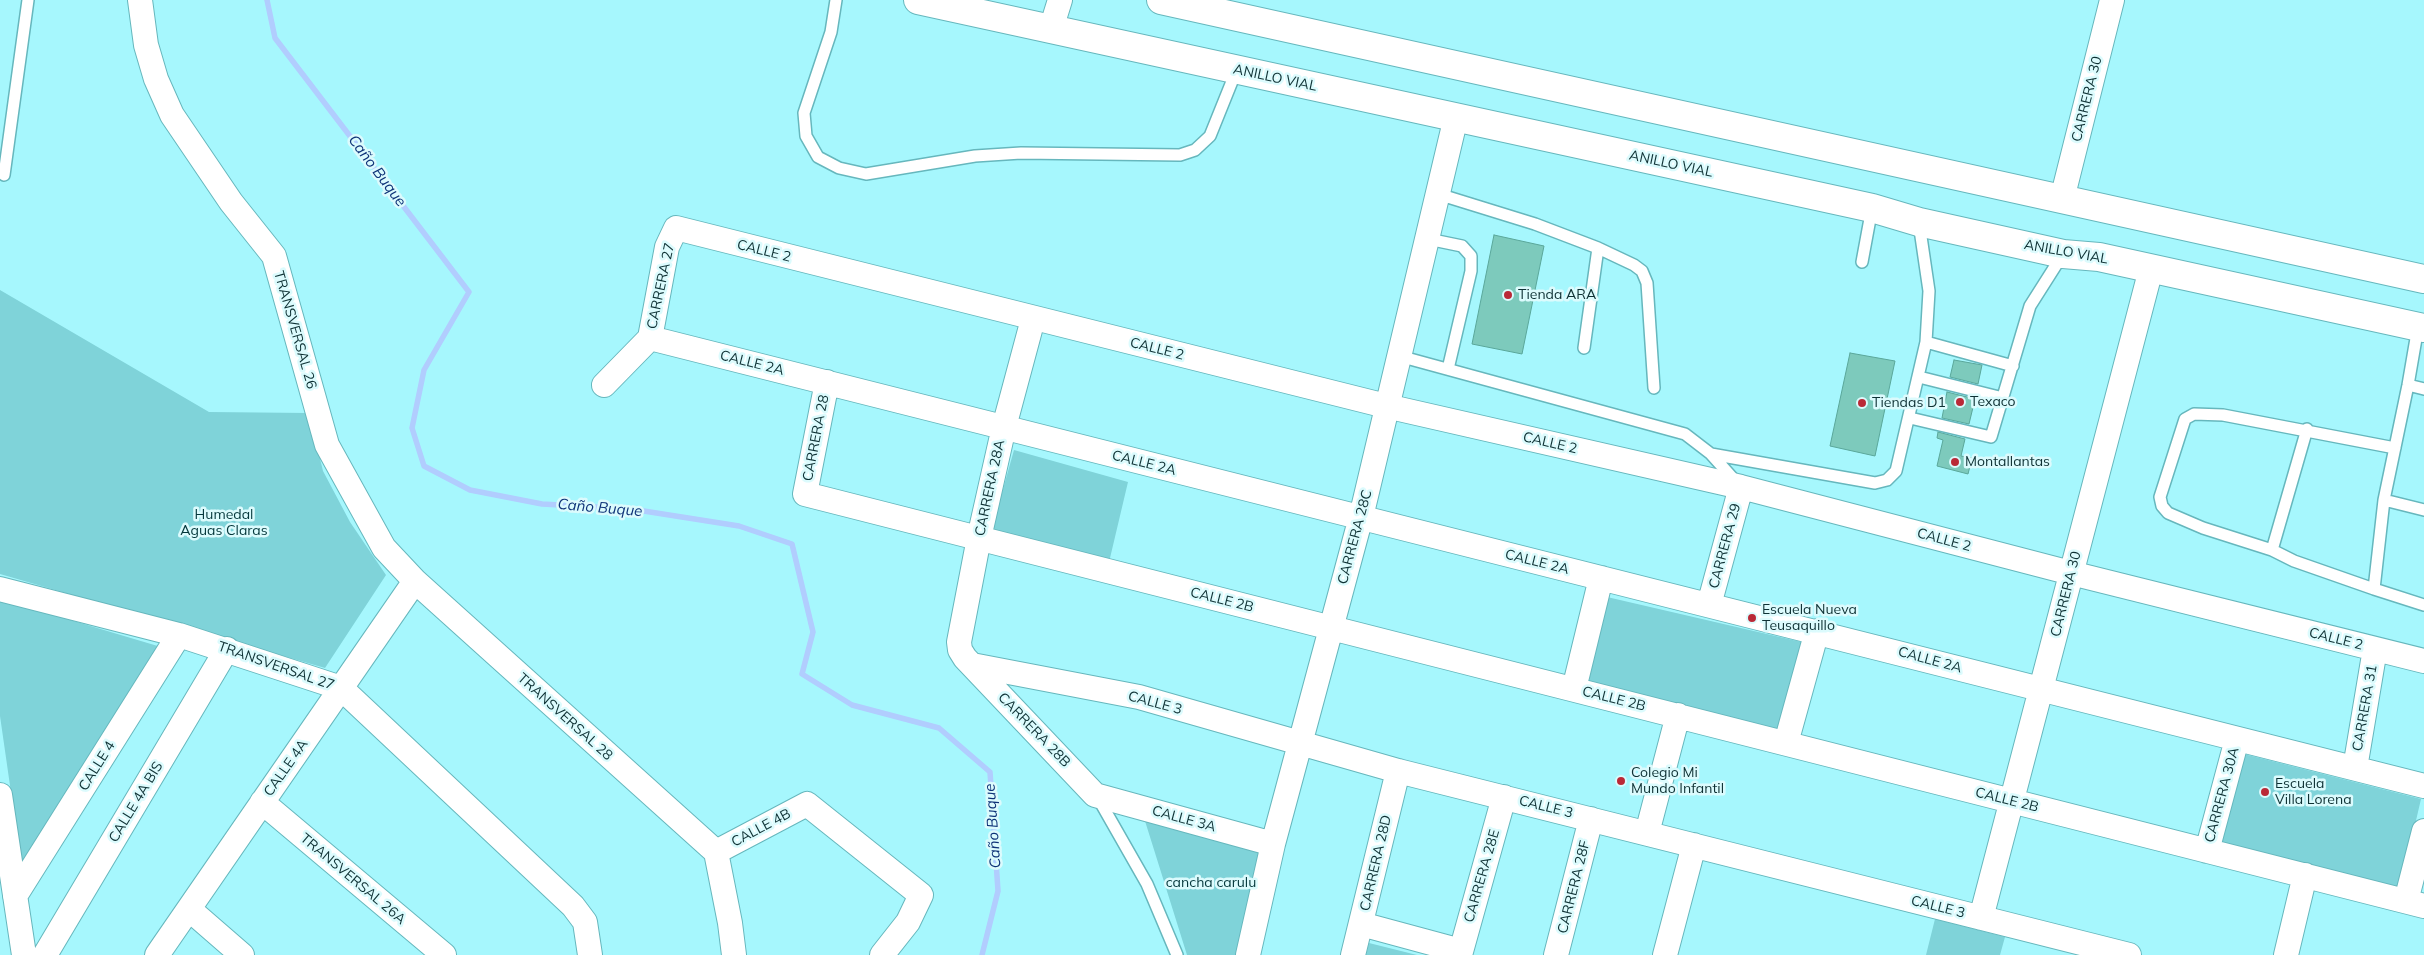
<!DOCTYPE html>
<meta charset="utf-8">
<style>
body{margin:0}
canvas{display:block;background:#a6f7fd}
</style>
<canvas width="2424" height="955"></canvas>
<script>
const ctx = document.querySelector('canvas').getContext('2d');
ctx.lineJoin = 'round';
function paint(path, color) {
  ctx.fillStyle = color;
  ctx.fill(path, 'evenodd');
}
function toPath(rows) {
  const path = new Path2D();
  for (const r of rows) {
    path.moveTo(r[0], r[1]);
    for (let i = 2; i < r.length; i += 2) path.lineTo(r[i], r[i + 1]);
  }
  return path;
}
function strokePath(path, color, width, dash) {
  ctx.strokeStyle = color;
  ctx.lineWidth = width;
  ctx.lineCap = dash ? 'butt' : 'round';
  ctx.setLineDash(dash || []);
  ctx.stroke(path);
}
function label(font, color, halo, rows, align = 'center') {
  ctx.font = font + ' Mulish,sans-serif';
  ctx.lineWidth = 5;
  ctx.setLineDash([]);
  ctx.textBaseline = 'middle';
  ctx.strokeStyle = halo;
  ctx.fillStyle = color;
  for (const [text, x, y, turn = 0] of rows) {
    ctx.save();
    ctx.translate(x, y);
    ctx.rotate((+turn || 0) * Math.PI / 180);
    ctx.textAlign = isNaN(turn) ? turn : align;
    if (halo) ctx.strokeText(text, 0, 0);
    ctx.fillText(text, 0, 0);
    ctx.restore();
  }
}
paint(toPath([
 [0,290,209,412,309,413,323,471,350,522,386,575,325,668,0,574],
 [1014,450,1128,482,1106,575,987,546],
 [1607,597,1810,644,1785,746,1586,695],
 [0,599,161,647,23,876,0,716],
 [2244,754,2421,799,2398,898,2216,854],
 [1145,821,1263,851,1240,955,1187,955],
 [1935,919,2005,937,2000,955,1926,955],
 [1369,943,1417,955,1366,955]
]), '#7fd3d9');
strokePath(toPath([
 [267,0,275,38,469,292,424,370,412,428,424,466,470,490,542,504,631,509,739,526,792,544,813,632,802,674,852,705,939,728,990,772,998,891,982,955]
]), '#b1cdfe', 5.5);
const building = toPath([
 [1494,235,1544,246,1522,354,1472,344,1494,235],
 [1850,353,1895,361,1875,456,1830,446,1850,353],
 [1954,360,1982,365,1978,384,1950,377,1954,360],
 [1947,392,1975,399,1969,424,1942,418,1947,392],
 [1938,432,1965,439,1961,456,1972,458,1968,474,1937,466,1943,440,1937,438,1938,432]
]);
paint(building, '#7dcabc');
strokePath(building, '#5aa79a', 1);
const lane = toPath([
 [836,0,831,32,804,113,806,136,818,157,839,168,866,174,975,156,1021,153,1180,155,1195,150,1210,136,1237,69],
 [4,175,28,0],
 [1438,194,1535,224,1598,248,1634,265,1642,271,1647,283,1654,388],
 [1428,239,1462,246,1471,256,1471,271,1448,369],
 [1862,262,1872,208],
 [2418,327,2408,385,2384,500,2374,589,2424,605],
 [1926,342,2013,366],
 [1584,348,1598,248],
 [1399,356,1685,434,1711,454,1737,483],
 [1919,377,2003,398],
 [2408,385,2424,389],
 [1910,418,1991,437,2030,306,2063,254],
 [2307,429,2272,550,2294,561,2374,589],
 [1711,454,1875,483,1887,480,1896,471,1926,342,1929,291,1919,223],
 [2384,500,2424,510],
 [2272,550,2203,528,2168,513,2162,506,2160,497,2185,419,2194,414,2223,415,2395,448],
 [1098,798,1147,884,1177,955]
]);
const street = toPath([
 [140,0,146,45,156,79,172,115,231,202,274,256,327,445,384,548,415,581,716,852],
 [1051,29,1060,0],
 [2062,199,2112,0],
 [1033,319,1004,427,979,538,959,642,960,650,965,658,1095,795,1273,844],
 [650,338,2424,786],
 [827,382,805,494,2424,906],
 [604,385,650,338,667,247,676,228,1386,406,1741,487,2071,573,2424,661],
 [0,589,179,635,341,688,573,906,585,922,590,955],
 [1709,605,1741,487],
 [972,665,1139,697,1398,771,2129,955],
 [1574,689,1601,578],
 [1786,743,1817,631],
 [2355,768,2375,649],
 [0,795,24,955],
 [262,802,444,955],
 [1647,833,1678,715],
 [2207,851,2237,739],
 [716,852,807,804,921,895,908,922,882,955],
 [716,852,730,923,734,955],
 [15,896,179,635],
 [2406,901,2424,831],
 [189,909,242,955],
 [1981,918,2151,269],
 [1361,924,1461,951],
 [45,955,227,649],
 [157,955,415,581],
 [1248,955,1273,844,1361,517,1456,117],
 [1353,955,1398,771],
 [1460,955,1504,797],
 [1556,955,1591,819],
 [1665,955,1694,845],
 [2286,955,2305,875]
]);
const highway = toPath([
 [918,0,1872,208,1919,222,2063,254,2099,257,2424,328],
 [1161,0,2424,279]
]);
strokePath(lane, '#66b7bd', 14);
strokePath(street, '#66b7bd', 26);
strokePath(highway, '#66b7bd', 30);
strokePath(lane, '#fff', 11);
strokePath(street, '#fff', 24);
strokePath(highway, '#fff', 28);
for (const [x, y, r, color] of [
 [1508,295,5,"#ba2937"],
 [1960,402,5,"#ba2937"],
 [1862,403,5,"#ba2937"],
 [1955,462,5,"#ba2937"],
 [1752,618,5,"#ba2937"],
 [1621,781,5,"#ba2937"],
 [2265,792,5,"#ba2937"]
]) {
  const dot = new Path2D();
  dot.arc(x, y, r, 0, 2 * Math.PI);
  ctx.fillStyle = color;
  ctx.fill(dot);
  strokePath(dot, '#dcfbfd', 2);
}
label('14px', '#0e3134', '#dcfbfd', [
 ["ANILLO VIAL",1275,78,12],
 ["CARRERA 30",2087,99,-76],
 ["ANILLO VIAL",1671,164,12],
 ["CALLE 2",764,251,14],
 ["ANILLO VIAL",2066,252,10],
 ["CARRERA 27",661,286,-78],
 ["TRANSVERSAL 26",295,330,74],
 ["CALLE 2",1157,349,14],
 ["CALLE 2A",752,363,14],
 ["CARRERA 28",816,438,-79],
 ["CALLE 2",1550,443,13],
 ["CALLE 2A",1144,463,14],
 ["CARRERA 28A",990,488,-78],
 ["CARRERA 28C",1355,537,-75],
 ["CALLE 2",1944,540,15],
 ["CARRERA 29",1725,546,-75],
 ["CALLE 2A",1537,562,14],
 ["CARRERA 30",2066,594,-76],
 ["CALLE 2B",1222,600,14],
 ["CALLE 2",2336,639,14],
 ["CALLE 2A",1930,660,15],
 ["TRANSVERSAL 27",276,666,19],
 ["CALLE 2B",1614,699,14],
 ["CALLE 3",1155,703,15],
 ["CARRERA 31",2365,708,-80],
 ["TRANSVERSAL 28",565,717,42],
 ["CARRERA 28B",1034,730,46],
 ["CALLE 4",97,766,-58],
 ["CALLE 4A",286,768,-55],
 ["CARRERA 30A",2222,795,-75],
 ["CALLE 2B",2007,800,14],
 ["CALLE 4A BIS",136,802,-59],
 ["CALLE 3",1546,807,14],
 ["CALLE 3A",1184,819,15],
 ["CALLE 4B",761,828,-28],
 ["CARRERA 28D",1376,863,-77],
 ["CARRERA 28E",1482,876,-74],
 ["TRANSVERSAL 26A",353,879,40],
 ["CARRERA 28F",1574,887,-76],
 ["CALLE 3",1938,907,14]
]);
label('14px', '#0e3134', '#dcfbfd', [
 ["Tienda ARA",1518,295],
 ["Texaco",1970,402],
 ["Tiendas D1",1872,403],
 ["Montallantas",1965,462],
 ["Escuela Nueva",1762,610],
 ["Teusaquillo",1762,626],
 ["Colegio Mi",1631,773],
 ["Mundo Infantil",1631,789],
 ["Escuela",2275,784],
 ["Villa Lorena",2275,800]
], 'left');
label('14px', '#04373b', '#dcfbfd', [
 ["Humedal",224,515],
 ["Aguas Claras",224,531],
 ["cancha carulu",1211,883]
]);
label('italic 15px', '#0e3378', '#dcfbfd', [
 ["Caño Buque",377,171,53],
 ["Caño Buque",600,508,5],
 ["Caño Buque",993,826,-94]
]);
</script>
